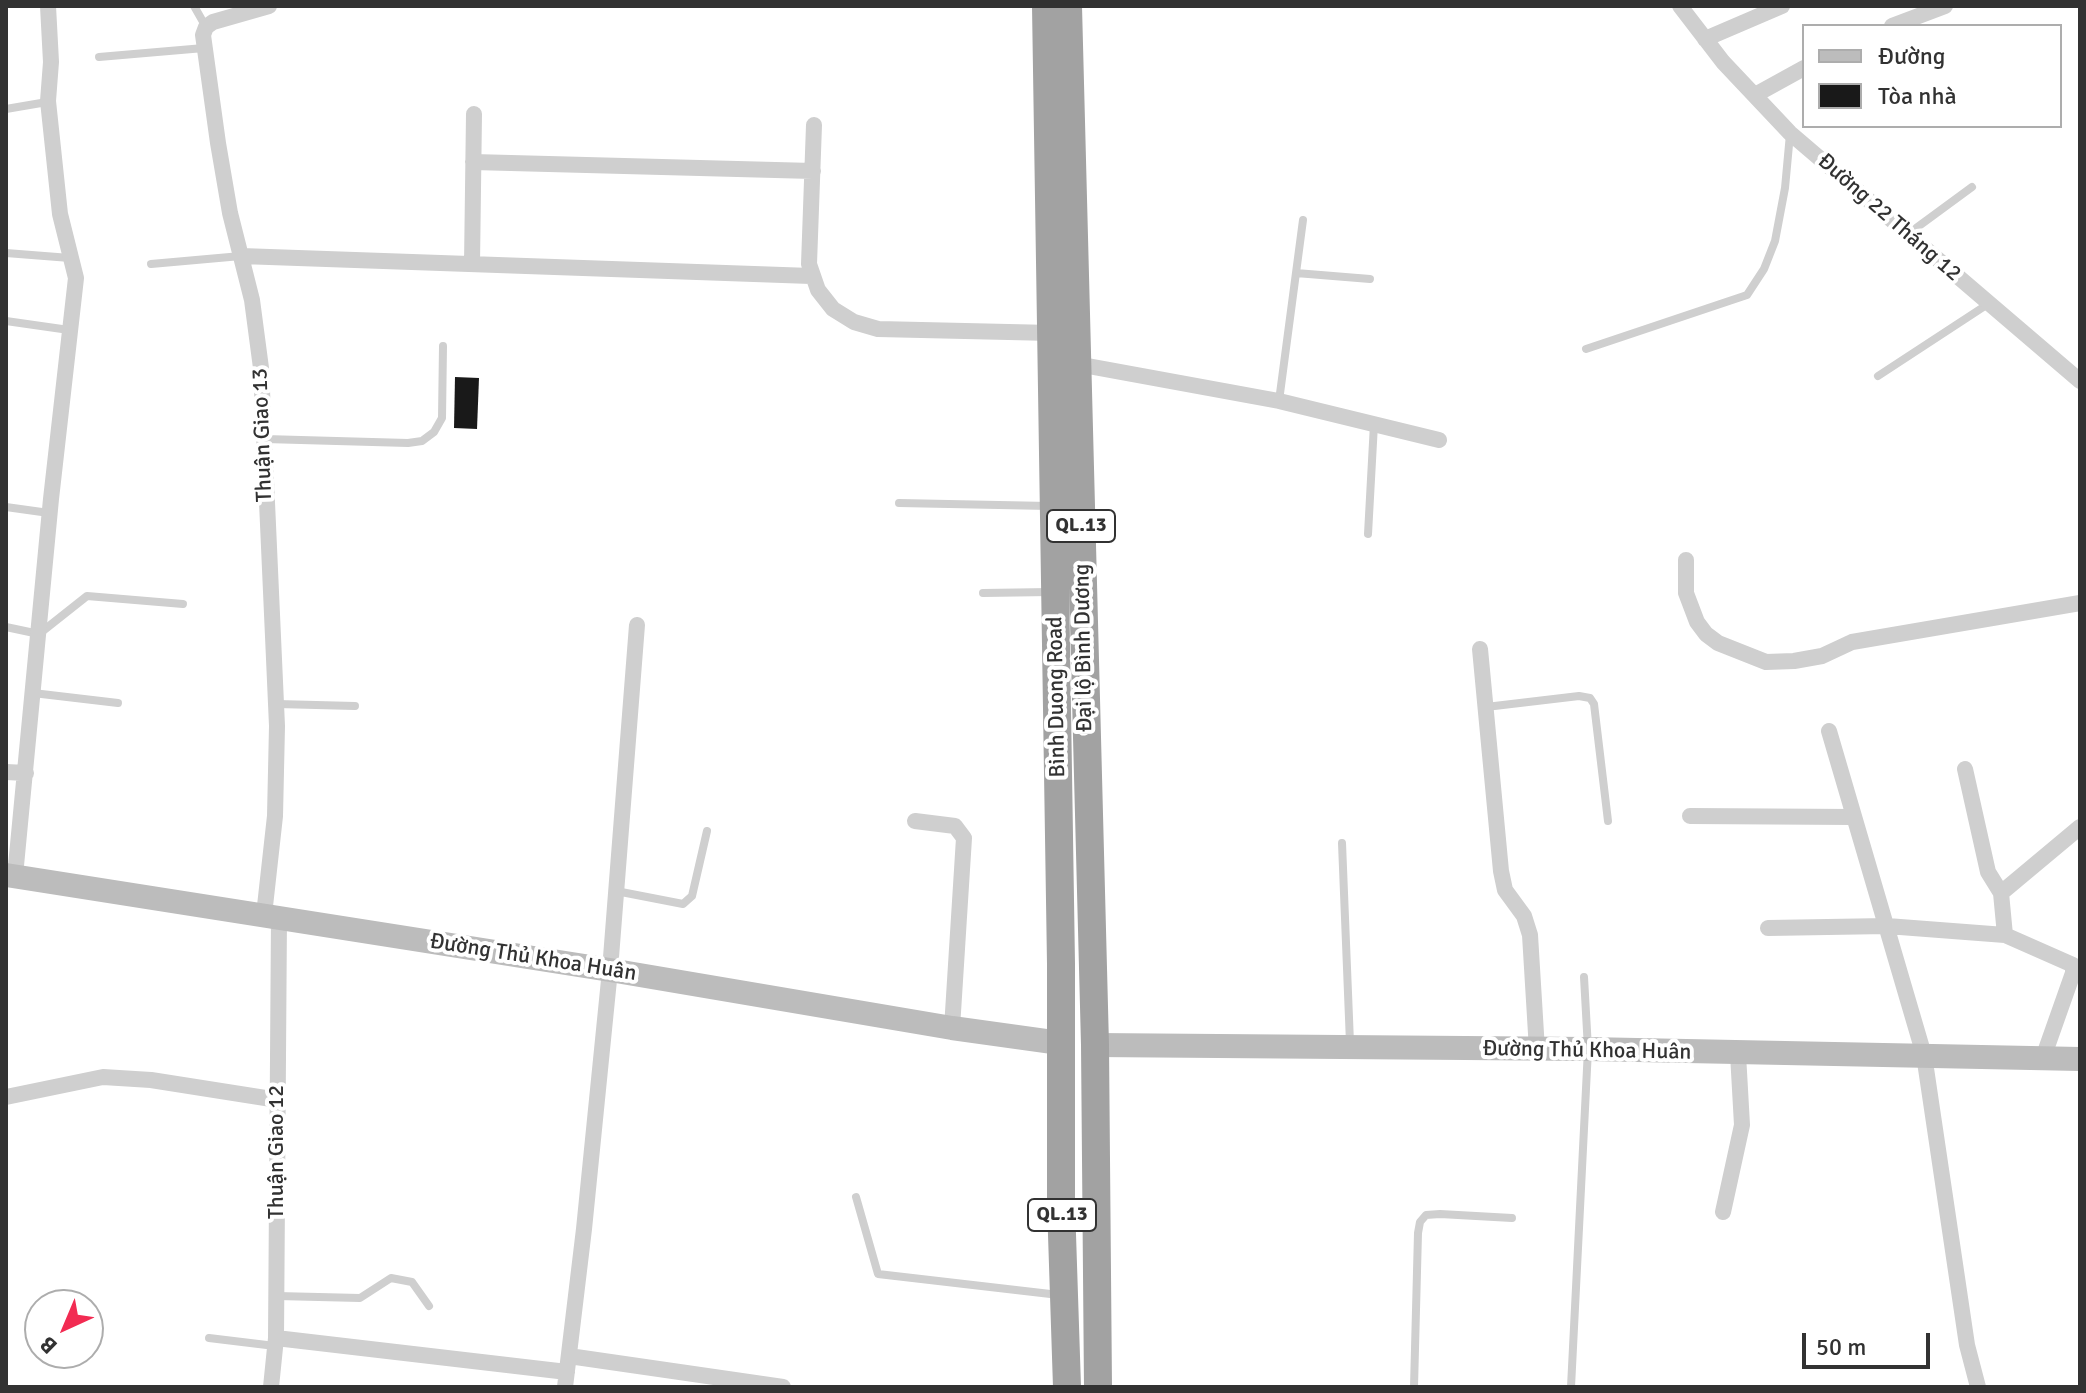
<!DOCTYPE html>
<meta charset="utf-8">
<style>
body{margin:0}
#map{position:relative;width:2086px;height:1393px;overflow:hidden;background:#fff;font-family:Signika,sans-serif}
canvas{display:block}
.frame{position:absolute;inset:0;border:8px solid #323232;pointer-events:none}
.legend{position:absolute;left:1802px;top:24px;width:260px;height:104px;box-sizing:border-box;background:#fff;border:2px solid #adadad;margin:0;padding:10px 14px;list-style:none;font-size:24px;color:#323232}
.legend li{display:flex;align-items:center;gap:16px;height:40px}
.legend b{width:40px;border:2px solid #adadad}
.north{position:absolute;left:24px;top:1289px;width:80px;height:80px;box-sizing:border-box;background:#fff;border:2px solid #adadad;border-radius:50%;rotate:224deg;font-size:22px;font-weight:700;line-height:32px;text-align:center;color:#323232}
.north::after{content:'';display:block;margin:auto;width:28px;height:36px;background:#f22b52;clip-path:polygon(50% 0,100% 100%,50% 72%,0 100%)}
.scale{position:absolute;left:1802px;top:1333px;width:128px;height:36px;box-sizing:border-box;border:4px solid #323232;border-top:0;padding-left:10px;font-size:24px;line-height:28px;white-space:nowrap;color:#323232;-webkit-text-stroke:6px #fff;paint-order:stroke}
</style>
<div id="map">
<canvas width="2086" height="1393"></canvas>
<div class="frame"></div>
<ul class="legend">
<li><b style="height:10px;background:#bcbcbc"></b>Đường</li>
<li><b style="height:22px;background:#191919"></b>Tòa nhà</li>
</ul>
<div class="north">B</div>
<div class="scale">50 m</div>
</div>
<script>
const ctx = document.querySelector('canvas').getContext('2d');
ctx.lineJoin = 'round';
function paint(path, color) {
  ctx.fillStyle = color;
  ctx.fill(path, 'evenodd');
}
function toPath(rows) {
  const path = new Path2D();
  for (const r of rows) {
    path.moveTo(r[0], r[1]);
    for (let i = 2; i < r.length; i += 2) path.lineTo(r[i], r[i + 1]);
  }
  return path;
}
function strokePath(path, color, width, dash) {
  ctx.strokeStyle = color;
  ctx.lineWidth = width;
  ctx.lineCap = dash ? 'butt' : 'round';
  ctx.setLineDash(dash || []);
  ctx.stroke(path);
}
function label(font, color, halo, rows, align = 'center') {
  ctx.font = font + ' Signika,sans-serif';
  ctx.lineWidth = 8;
  ctx.setLineDash([]);
  ctx.textBaseline = 'middle';
  ctx.strokeStyle = halo;
  ctx.fillStyle = color;
  for (const [text, x, y, turn = 0] of rows) {
    ctx.save();
    ctx.translate(x, y);
    ctx.rotate((+turn || 0) * Math.PI / 180);
    ctx.textAlign = isNaN(turn) ? turn : align;
    if (halo) ctx.strokeText(text, 0, 0);
    ctx.fillText(text, 0, 0);
    ctx.restore();
  }
}
paint(toPath([
 [455,377,479,378,477,429,454,428]
]), '#191919');
strokePath(toPath([
 [194,6,206,27],
 [99,57,204,48],
 [6,109,47,102],
 [1908,234,1972,187],
 [6,253,70,258],
 [151,264,241,256],
 [1296,273,1370,279],
 [6,321,69,330],
 [1586,349,1747,295,1764,269,1775,241,1785,188,1790,134],
 [1878,376,1988,304],
 [1279,401,1303,220],
 [265,439,408,443,422,441,434,432,442,418,443,346],
 [899,503,1049,506],
 [6,507,49,513],
 [1368,534,1374,424],
 [983,593,1050,592],
 [6,627,39,634,87,596,183,604],
 [33,693,118,703],
 [277,704,355,706],
 [1486,707,1579,696,1590,698,1594,704,1608,821],
 [1342,843,1350,1043],
 [616,891,683,904,692,896,707,831],
 [856,1197,878,1274,1059,1295],
 [277,1296,360,1298,391,1278,412,1282,429,1306],
 [209,1338,275,1346],
 [1414,1387,1418,1233,1420,1222,1426,1215,1440,1214,1512,1218],
 [1571,1387,1588,1049,1584,977]
]), '#cfcfcf', 8);
strokePath(toPath([
 [1680,6,1723,62,1790,133,2080,381],
 [1892,26,1945,6],
 [1705,39,1782,6],
 [1755,95,1804,68],
 [814,125,809,264,818,290,833,309,854,322,878,329,1052,333],
 [473,162,813,171],
 [241,256,811,276],
 [472,264,474,114],
 [1077,364,1279,401,1439,440],
 [1686,560,1686,593,1697,622,1706,634,1718,643,1766,662,1794,661,1822,656,1852,642,2080,603],
 [1480,649,1501,871,1505,890,1524,916,1530,935,1537,1050],
 [1829,731,1924,1055,1967,1345,1978,1387],
 [1965,769,1988,872,2001,893],
 [6,772,26,773],
 [1690,816,1853,817],
 [915,821,955,826,964,838,952,1028],
 [15,876,51,499,76,278,60,214,48,101,51,62,48,6],
 [264,915,275,816,277,726,261,368,252,300,230,213,218,143,203,35,206,27,213,22,269,6],
 [1768,928,1887,926,2005,935],
 [2043,1058,2073,973,2073,965,2005,935,2001,893,2080,827],
 [6,1097,103,1077,151,1080,278,1100],
 [1723,1212,1742,1125,1738,1054],
 [276,1338,567,1372],
 [569,1356,783,1387],
 [271,1387,276,1338,279,917],
 [565,1387,584,1229,610,970,637,625]
]), '#cfcfcf', 16);
strokePath(toPath([
 [6,875,610,970,952,1028,1060,1043],
 [1095,1045,1588,1049,2080,1059]
]), '#bcbcbc', 24);
strokePath(toPath([
 [1046,6,1061,964,1061,1204,1067,1387],
 [1068,6,1095,1045,1098,1387]
]), '#a2a2a2', 28);
for (const [x, y, w] of [
 [1081,526,68],
 [1062,1215,68]
]) {
  const box = new Path2D();
  box.roundRect(x - w / 2, y - 16, w, 32, 6);
  ctx.fillStyle = '#fff';
  ctx.fill(box);
  strokePath(box, '#323232', 2);
}
label('bold 20px', '#323232', null, [
 ["QL.13",1081,526],
 ["QL.13",1062,1215]
]);
label('22px', '#323232', '#fff', [
 ["Đường 22 Tháng 12",1889,218,41],
 ["Thuận Giao 13",263,435,-92],
 ["Đại lộ Bình Dương",1084,648,-91],
 ["Binh Duong Road",1057,697,-91],
 ["Đường Thủ Khoa Huân",533,958,9],
 ["Đường Thủ Khoa Huân",1587,1051,1],
 ["Thuận Giao 12",277,1152,-90]
]);
</script>
